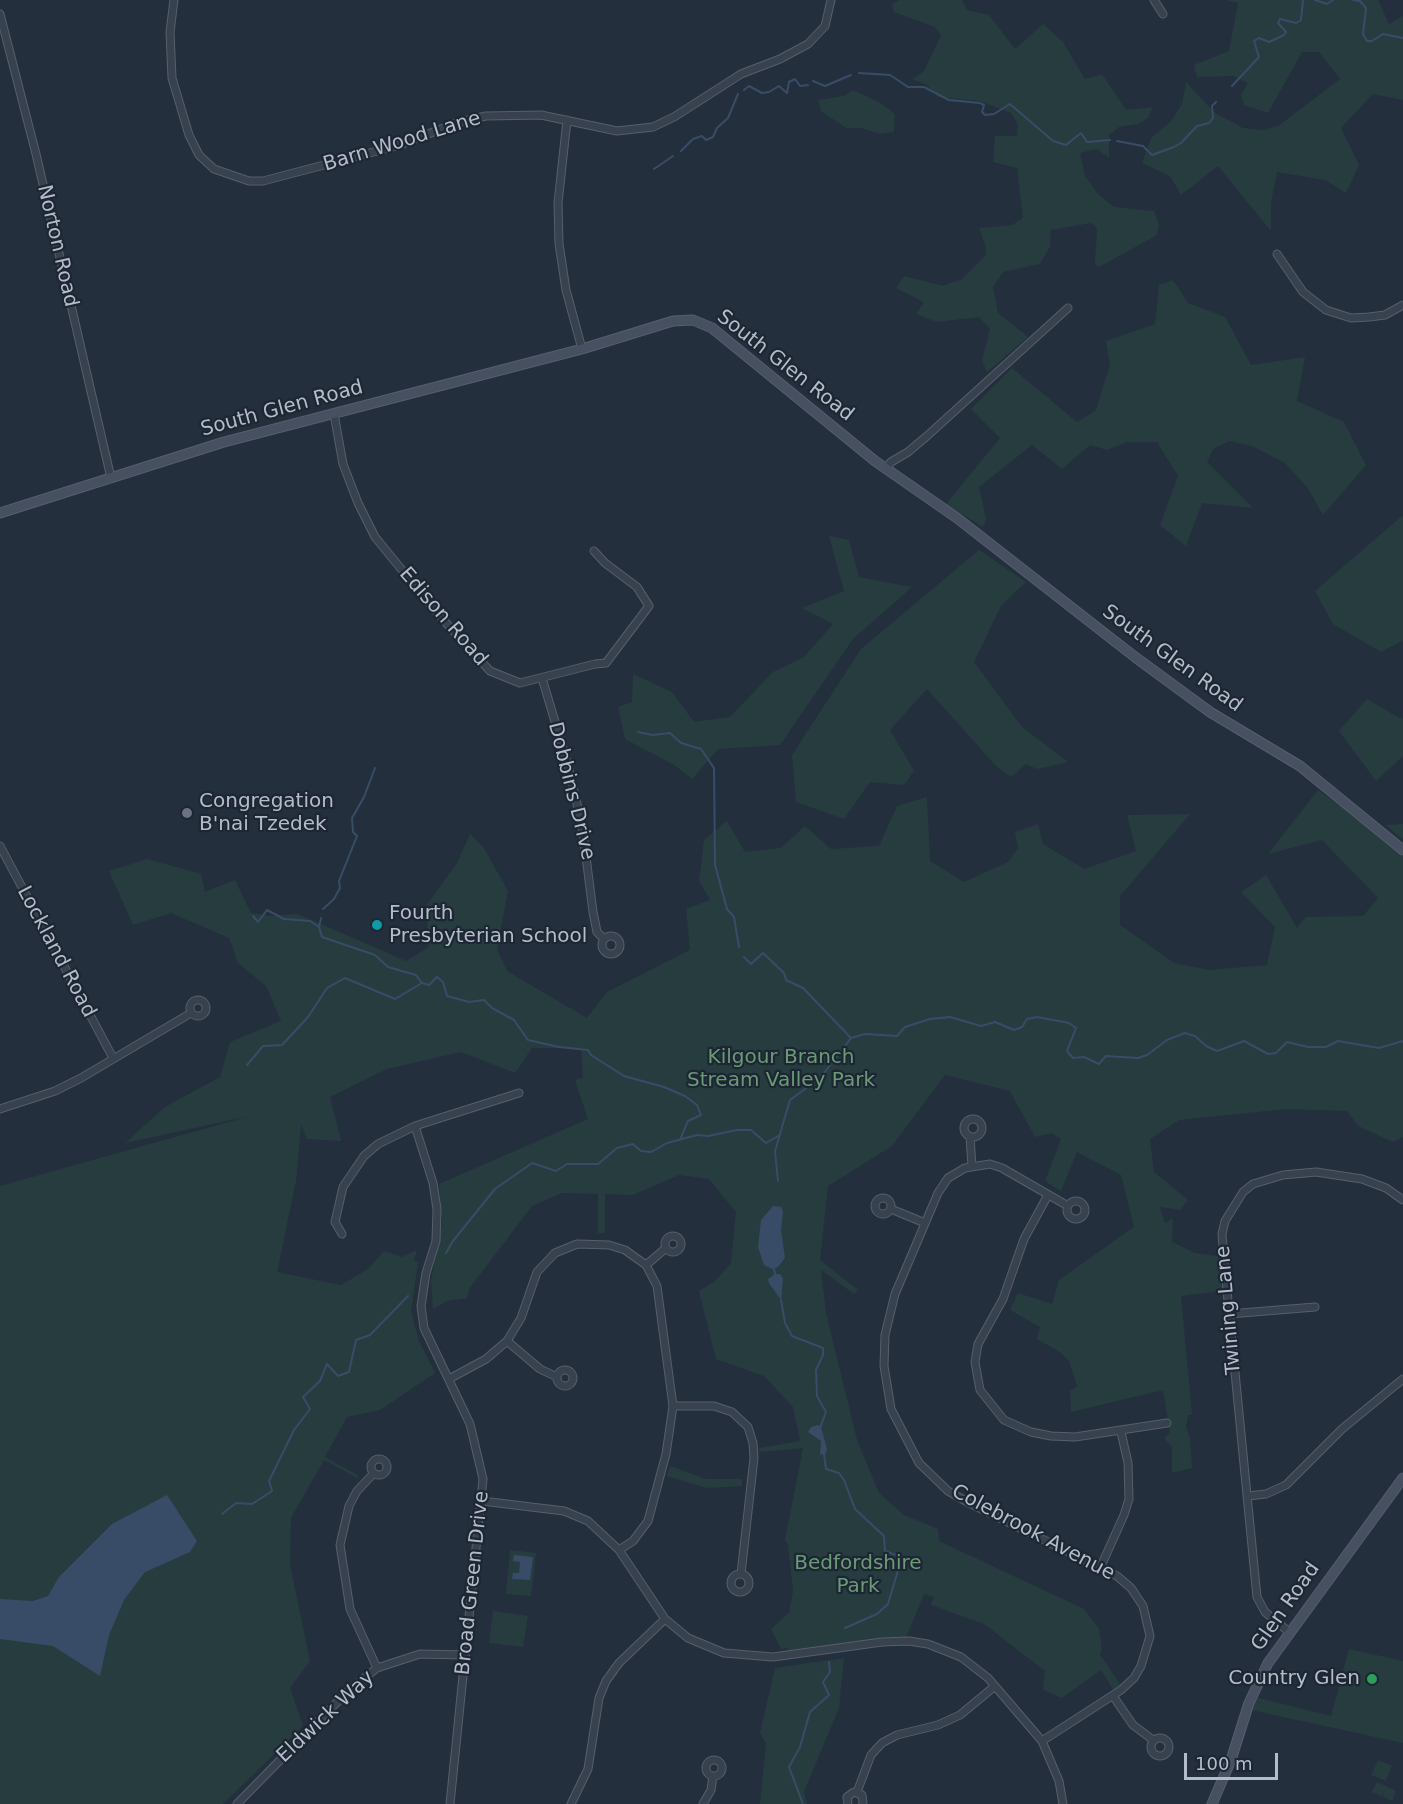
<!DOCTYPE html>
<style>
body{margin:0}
#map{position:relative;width:1403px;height:1804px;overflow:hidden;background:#242f3e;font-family:"DejaVu Sans",sans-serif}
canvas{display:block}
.scale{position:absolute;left:1184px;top:1753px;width:94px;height:27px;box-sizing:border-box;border:3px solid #b4bcc9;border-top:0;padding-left:8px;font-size:18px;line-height:21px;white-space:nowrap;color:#b4bcc9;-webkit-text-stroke:4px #1d2633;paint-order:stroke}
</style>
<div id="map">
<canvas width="1403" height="1804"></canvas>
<div class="scale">100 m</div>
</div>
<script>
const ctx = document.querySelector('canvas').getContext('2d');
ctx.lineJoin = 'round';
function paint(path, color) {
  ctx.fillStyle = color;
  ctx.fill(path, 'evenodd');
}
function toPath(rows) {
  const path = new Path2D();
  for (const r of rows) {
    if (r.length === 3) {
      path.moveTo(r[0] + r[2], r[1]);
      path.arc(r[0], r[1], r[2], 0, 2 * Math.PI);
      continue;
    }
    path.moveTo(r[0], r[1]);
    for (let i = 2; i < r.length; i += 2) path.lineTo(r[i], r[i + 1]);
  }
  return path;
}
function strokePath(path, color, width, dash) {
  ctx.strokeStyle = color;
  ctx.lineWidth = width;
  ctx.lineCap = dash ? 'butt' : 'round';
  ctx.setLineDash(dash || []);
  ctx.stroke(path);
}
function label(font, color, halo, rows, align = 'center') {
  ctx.font = font + ' "DejaVu Sans",sans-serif';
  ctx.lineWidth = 4.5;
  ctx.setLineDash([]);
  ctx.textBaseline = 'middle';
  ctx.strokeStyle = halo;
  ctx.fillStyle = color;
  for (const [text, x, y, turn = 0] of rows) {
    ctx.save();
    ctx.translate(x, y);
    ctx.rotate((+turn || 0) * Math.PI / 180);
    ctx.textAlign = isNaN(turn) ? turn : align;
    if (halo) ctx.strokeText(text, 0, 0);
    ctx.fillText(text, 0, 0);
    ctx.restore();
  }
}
paint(toPath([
 [900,0,962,0,967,10,989,15,1015,49,1043,24,1063,42,1085,79,1102,74,1126,110,1153,107,1148,118,1138,124,1119,127,1109,135,1109,158,1097,149,1080,153,1085,176,1099,195,1114,207,1154,211,1159,225,1157,235,1099,267,1095,265,1097,228,1091,223,1051,230,1050,247,1040,264,1003,272,993,287,998,313,1028,337,987,372,982,361,990,329,979,317,937,322,916,314,924,302,896,288,904,276,943,286,962,279,986,255,986,248,979,228,1012,225,1023,218,1017,168,993,162,995,136,1017,136,1018,125,1011,113,979,101,938,97,927,85,912,79,924,71,941,35,935,27,894,12,892,4],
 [1226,0,1378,0,1389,24,1403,16,1403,100,1373,94,1341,128,1359,165,1346,193,1325,180,1277,172,1271,202,1271,231,1218,166,1181,195,1170,176,1142,163,1151,138,1171,121,1182,104,1186,82,1215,113,1243,128,1263,130,1278,126,1340,79,1319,52,1302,52,1268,113,1244,105,1241,95,1248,83,1234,76,1197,77,1194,65,1229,51,1238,3],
 [853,90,879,102,895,114,894,132,880,134,861,128,846,128,821,111,818,100,844,96],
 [1173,280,1188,303,1225,317,1251,365,1305,357,1297,401,1344,422,1366,465,1323,515,1307,487,1285,463,1252,446,1229,441,1213,449,1207,462,1253,508,1202,503,1186,546,1160,525,1178,476,1157,442,1127,442,1107,450,1090,445,1062,469,1032,445,979,487,986,519,983,527,946,504,1000,438,971,409,1012,368,1077,422,1096,410,1110,365,1106,341,1155,324,1159,285],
 [1403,515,1403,640,1381,652,1333,624,1315,591],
 [829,536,849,540,859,577,912,587,853,639,780,745,718,749,692,779,674,765,625,739,618,707,632,702,633,674,672,692,694,722,730,717,773,672,804,657,833,624,802,608,844,591],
 [979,550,1026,582,1001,606,974,662,1022,727,1068,762,1037,769,1026,764,1011,777,995,765,927,689,890,730,914,771,904,785,870,782,844,819,796,802,792,755,861,649],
 [1367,699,1403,720,1403,756,1376,781,1339,731],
 [1318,790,1382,836,1403,856,1403,1137,1393,1142,1358,1126,1347,1111,1286,1109,1179,1120,1150,1139,1154,1172,1188,1200,1180,1210,1160,1207,1165,1223,1173,1218,1172,1242,1195,1253,1218,1256,1222,1291,1181,1296,1192,1415,1188,1415,1186,1427,1190,1438,1192,1468,1172,1473,1172,1447,1164,1438,1170,1432,1163,1390,1071,1412,1070,1391,1077,1386,1069,1361,1060,1352,1037,1339,1040,1327,1010,1310,1018,1293,1052,1304,1059,1280,1134,1227,1121,1175,1077,1152,1061,1191,1045,1181,1061,1139,1051,1133,1035,1137,1010,1091,945,1075,892,1146,828,1186,820,1260,858,1290,854,1294,821,1270,826,1313,857,1440,879,1493,904,1515,938,1529,939,1541,1084,1609,1099,1629,1102,1649,1100,1654,1121,1686,1114,1691,1101,1670,1062,1698,1043,1690,1045,1671,984,1624,931,1605,934,1597,924,1594,906,1638,788,1652,788,1648,781,1649,771,1629,789,1613,793,1591,788,1544,785,1540,803,1448,759,1452,759,1448,800,1441,793,1407,764,1376,716,1359,699,1291,715,1281,731,1263,736,1212,709,1179,679,1175,633,1195,605,1194,605,1233,598,1233,598,1194,562,1193,532,1206,469,1289,467,1298,447,1301,433,1309,431,1281,442,1222,439,1184,588,1119,575,1080,583,1077,581,1048,532,1048,515,1073,461,1052,387,1069,330,1097,341,1141,307,1139,301,1125,296,1181,277,1272,341,1285,368,1269,384,1251,402,1257,417,1250,414,1260,418,1262,411,1311,419,1341,435,1373,380,1410,347,1417,325,1457,359,1476,357,1478,324,1460,291,1518,290,1565,310,1661,290,1688,303,1726,223,1804,0,1804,0,1186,250,1116,125,1143,165,1107,220,1077,230,1042,281,1021,266,986,238,963,229,938,171,913,133,925,109,871,147,859,201,874,205,892,235,880,251,913,271,916,298,914,406,961,429,947,426,906,457,863,470,834,484,848,508,891,497,949,507,971,587,1018,607,992,690,950,686,909,710,900,699,881,704,840,727,821,745,852,781,848,805,826,831,849,879,846,897,806,927,797,930,861,964,882,1008,862,1018,848,1015,832,1038,824,1043,844,1084,869,1136,851,1127,815,1190,814,1120,896,1120,925,1174,963,1209,970,1267,965,1275,927,1241,892,1266,875,1297,928,1306,917,1363,916,1378,898,1322,840,1268,854],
 [1403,824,1403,840,1386,825],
 [670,1466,706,1479,742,1479,742,1486,706,1488,667,1476],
 [510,1550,536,1553,531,1596,506,1594],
 [493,1611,528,1616,523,1647,489,1643],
 [1349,1649,1403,1661,1403,1743,1251,1710,1255,1697,1331,1716],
 [844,1658,839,1708,804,1792,807,1804,760,1804,766,1743,760,1733,775,1668],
 [1378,1760,1392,1766,1386,1781,1371,1775],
 [1377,1782,1396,1791,1392,1801,1382,1796,1385,1790,1381,1796,1372,1792]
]), '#263c3f');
paint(toPath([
 [773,1206,781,1207,783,1211,781,1230,785,1258,778,1267,772,1269,764,1265,758,1247,761,1220],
 [775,1274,780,1274,783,1279,781,1300,769,1283,768,1279],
 [818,1425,821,1427,827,1449,826,1453,820,1455,821,1441,808,1432,811,1427],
 [167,1495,197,1541,190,1552,145,1572,124,1600,109,1635,100,1676,53,1646,0,1639,0,1599,33,1601,48,1596,59,1577,112,1524],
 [514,1555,533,1557,530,1580,512,1579,513,1573,519,1573,520,1562,513,1561]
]), '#394c67');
strokePath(toPath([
 [1315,0,1327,4,1333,0],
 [1353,0,1360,1,1366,8,1363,34,1367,41,1372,41,1383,34,1403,38],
 [859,73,890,75,908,87,924,87,949,100,980,103,984,105,982,112,985,115,994,114,1010,104,1053,141,1066,145,1081,133,1087,142,1110,140],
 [813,81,825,86,851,75],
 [1232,86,1259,57,1254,41,1259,38,1269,42,1284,35,1286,32,1278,23,1280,19,1296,23,1301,20,1303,0],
 [744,90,749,86,762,93,769,92,779,86,787,93,789,82,795,79,800,86,808,85],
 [1117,141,1143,146,1152,155,1174,147,1181,143,1197,126,1209,123,1213,118,1212,106,1216,102],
 [681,151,693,139,702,136,706,140,713,137,717,128,728,118,738,94],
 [654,169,673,156],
 [638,732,653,735,670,733,681,743,701,749,714,768,715,865,727,909,734,917,739,947],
 [323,909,334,899,340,888,339,881,357,836,353,832,352,818,364,797,375,768],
 [253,916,258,922,267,910,284,919,310,921,319,927,322,937,375,955,388,967,416,975,422,983,429,985,437,977,443,982,447,996,469,1002,484,1000,492,1008,514,1020,528,1040,559,1047,588,1050,591,1055,624,1076,664,1087,685,1096,697,1105,701,1115,688,1121,680,1140],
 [319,927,321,918],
 [744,957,751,964,763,953,784,973,786,980,803,988,851,1038],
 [247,1065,263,1046,282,1045,308,1017,327,988,345,978,395,999,422,983],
 [778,1181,775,1151,790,1100,821,1077,851,1038,865,1034,897,1036,905,1027,930,1019,950,1017,981,1026,995,1022,1014,1030,1022,1027,1027,1019,1037,1017,1069,1023,1076,1028,1067,1051,1073,1058,1084,1057,1099,1064,1106,1056,1138,1058,1147,1055,1167,1040,1185,1033,1195,1036,1206,1046,1217,1051,1244,1041,1268,1054,1276,1053,1287,1042,1308,1047,1326,1047,1338,1041,1379,1048,1403,1041],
 [446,1253,453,1241,495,1189,532,1163,556,1171,567,1164,598,1164,617,1148,633,1144,641,1151,651,1152,667,1143,697,1135,708,1136,737,1130,751,1130,766,1143,778,1136],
 [774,1268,775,1274],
 [781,1300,785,1323,792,1336,823,1348,823,1355,816,1370,817,1396,826,1412,820,1428],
 [824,1454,826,1469,839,1473,844,1480,855,1509,884,1536,885,1551,904,1558,899,1567,888,1604,877,1614,845,1628],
 [222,1514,236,1503,252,1504,272,1491,269,1481,294,1430,310,1409,303,1397,320,1381,327,1364,338,1376,349,1372,356,1340,370,1335,408,1296],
 [803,1804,789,1767,800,1747,810,1712,829,1695,823,1682,830,1672,829,1662]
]), '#394c67', 2);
const street = toPath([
 [174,0,170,32,172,78,189,135,199,155,214,169,249,181,263,181,400,145,459,122,486,116,541,115,617,131,653,127,674,117,741,74,780,59,808,44,825,26,831,0],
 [1154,0,1163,14],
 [0,14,36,154,111,478],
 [567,120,558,203,559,244,566,290,582,349],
 [1277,254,1303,292,1326,310,1351,318,1369,317,1385,315,1403,305],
 [334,414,343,464,358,503,375,537,438,614,490,671,520,683,595,664,606,663,649,606,637,587,605,563,594,551],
 [886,468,891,462,908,452,927,436,1068,308],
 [542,678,567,762,582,825,593,912,597,932,604,939],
 [0,846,113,1058],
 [611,945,9],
 [198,1008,8],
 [0,1109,55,1091,81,1078,191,1013],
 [973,1128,9],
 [415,1126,433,1183,437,1209,436,1241,426,1273,421,1306,424,1328,470,1424,483,1479,450,1804],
 [970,1137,972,1166],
 [1048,1195,1024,1239,1003,1299,978,1344,975,1362,980,1390,1004,1420,1031,1432,1051,1436,1075,1437,1167,1423],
 [883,1206,8],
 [1076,1210,9],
 [891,1209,925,1223],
 [342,1234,335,1222,343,1187,364,1156,378,1144,415,1126,519,1093],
 [673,1244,8],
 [646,1265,666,1248],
 [1229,1314,1315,1307],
 [507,1341,540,1369,557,1377],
 [565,1378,8],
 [449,1379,486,1359,507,1341,521,1318,537,1272,555,1253,577,1244,609,1245,625,1250,646,1265,657,1286,673,1406,666,1454,648,1521,633,1541,619,1550],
 [673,1406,714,1406,732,1412,748,1427,753,1443,754,1458,741,1574],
 [379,1467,8],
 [374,1473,357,1491,349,1506,340,1545,350,1609,377,1668],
 [1248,1496,1266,1494,1286,1485,1342,1429,1403,1379],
 [482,1501,564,1511,588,1521,619,1550,665,1619,688,1638,724,1653,773,1657,882,1642,909,1641,928,1644,961,1657,988,1678,1042,1741,1059,1781,1063,1804],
 [1101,1566,1124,1515,1129,1499,1128,1463,1121,1432],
 [740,1583,9],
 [1289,1632,1265,1612,1257,1597,1224,1260,1222,1234,1225,1221,1243,1192,1253,1184,1283,1175,1316,1172,1362,1179,1386,1188,1403,1200],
 [1113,1696,1133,1725,1153,1740],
 [1160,1747,9],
 [1042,1741,1121,1690,1134,1678,1141,1666,1150,1636,1143,1606,1131,1588,1117,1576,969,1503,948,1491,919,1463,891,1409,884,1366,885,1335,895,1294,938,1193,948,1178,965,1168,990,1164,1002,1168,1068,1206],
 [714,1768,8],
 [857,1792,871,1755,882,1743,897,1735,938,1725,960,1715,995,1686],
 [237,1804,349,1690,377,1668,420,1654,465,1655],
 [571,1804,588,1769,599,1698,606,1681,619,1663,665,1619],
 [703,1804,711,1790,713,1776],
 [848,1804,847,1797,854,1792,862,1795,863,1804]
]);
const secondary = toPath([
 [0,513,224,442,582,349,673,321,693,320,712,328,875,461,957,518,1135,657,1210,712,1300,766,1403,850],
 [1212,1804,1231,1760,1249,1703,1268,1663,1403,1478]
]);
strokePath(street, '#565f6c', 9);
strokePath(secondary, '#565f6c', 11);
strokePath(street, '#38414e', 7);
strokePath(secondary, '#465061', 9);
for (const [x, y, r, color] of [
 [187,813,6,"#6b7280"],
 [377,925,6,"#0f9aa8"],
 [1372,1679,6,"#2e9e5b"]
]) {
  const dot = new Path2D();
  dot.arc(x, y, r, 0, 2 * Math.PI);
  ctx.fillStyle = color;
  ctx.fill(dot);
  strokePath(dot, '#1d2633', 2);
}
label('20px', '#b4bcc9', '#1d2633', [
 ["Barn Wood Lane",402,142,-17],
 ["Norton Road",57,246,77],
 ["South Glen Road",785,366,38],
 ["South Glen Road",282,409,-15],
 ["Edison Road",443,617,49],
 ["South Glen Road",1172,659,36],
 ["Dobbins Drive",571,791,76],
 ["Lockland Road",56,952,62],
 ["Twining Lane",1229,1310,-95],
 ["Colebrook Avenue",1033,1533,28],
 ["Broad Green Drive",473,1583,-84],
 ["Glen Road",1286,1607,-55],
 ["Eldwick Way",326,1717,-43]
]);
label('20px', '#b4bcc9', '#1d2633', [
 ["Congregation",199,802],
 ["B'nai Tzedek",199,825],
 ["Fourth",389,914],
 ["Presbyterian School",389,937],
 ["Country Glen",1360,1679,"right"]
], 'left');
label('20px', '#6b9a76', '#1d2633', [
 ["Kilgour Branch",781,1058],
 ["Stream Valley Park",781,1081],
 ["Bedfordshire",858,1564],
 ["Park",858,1587]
]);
</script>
